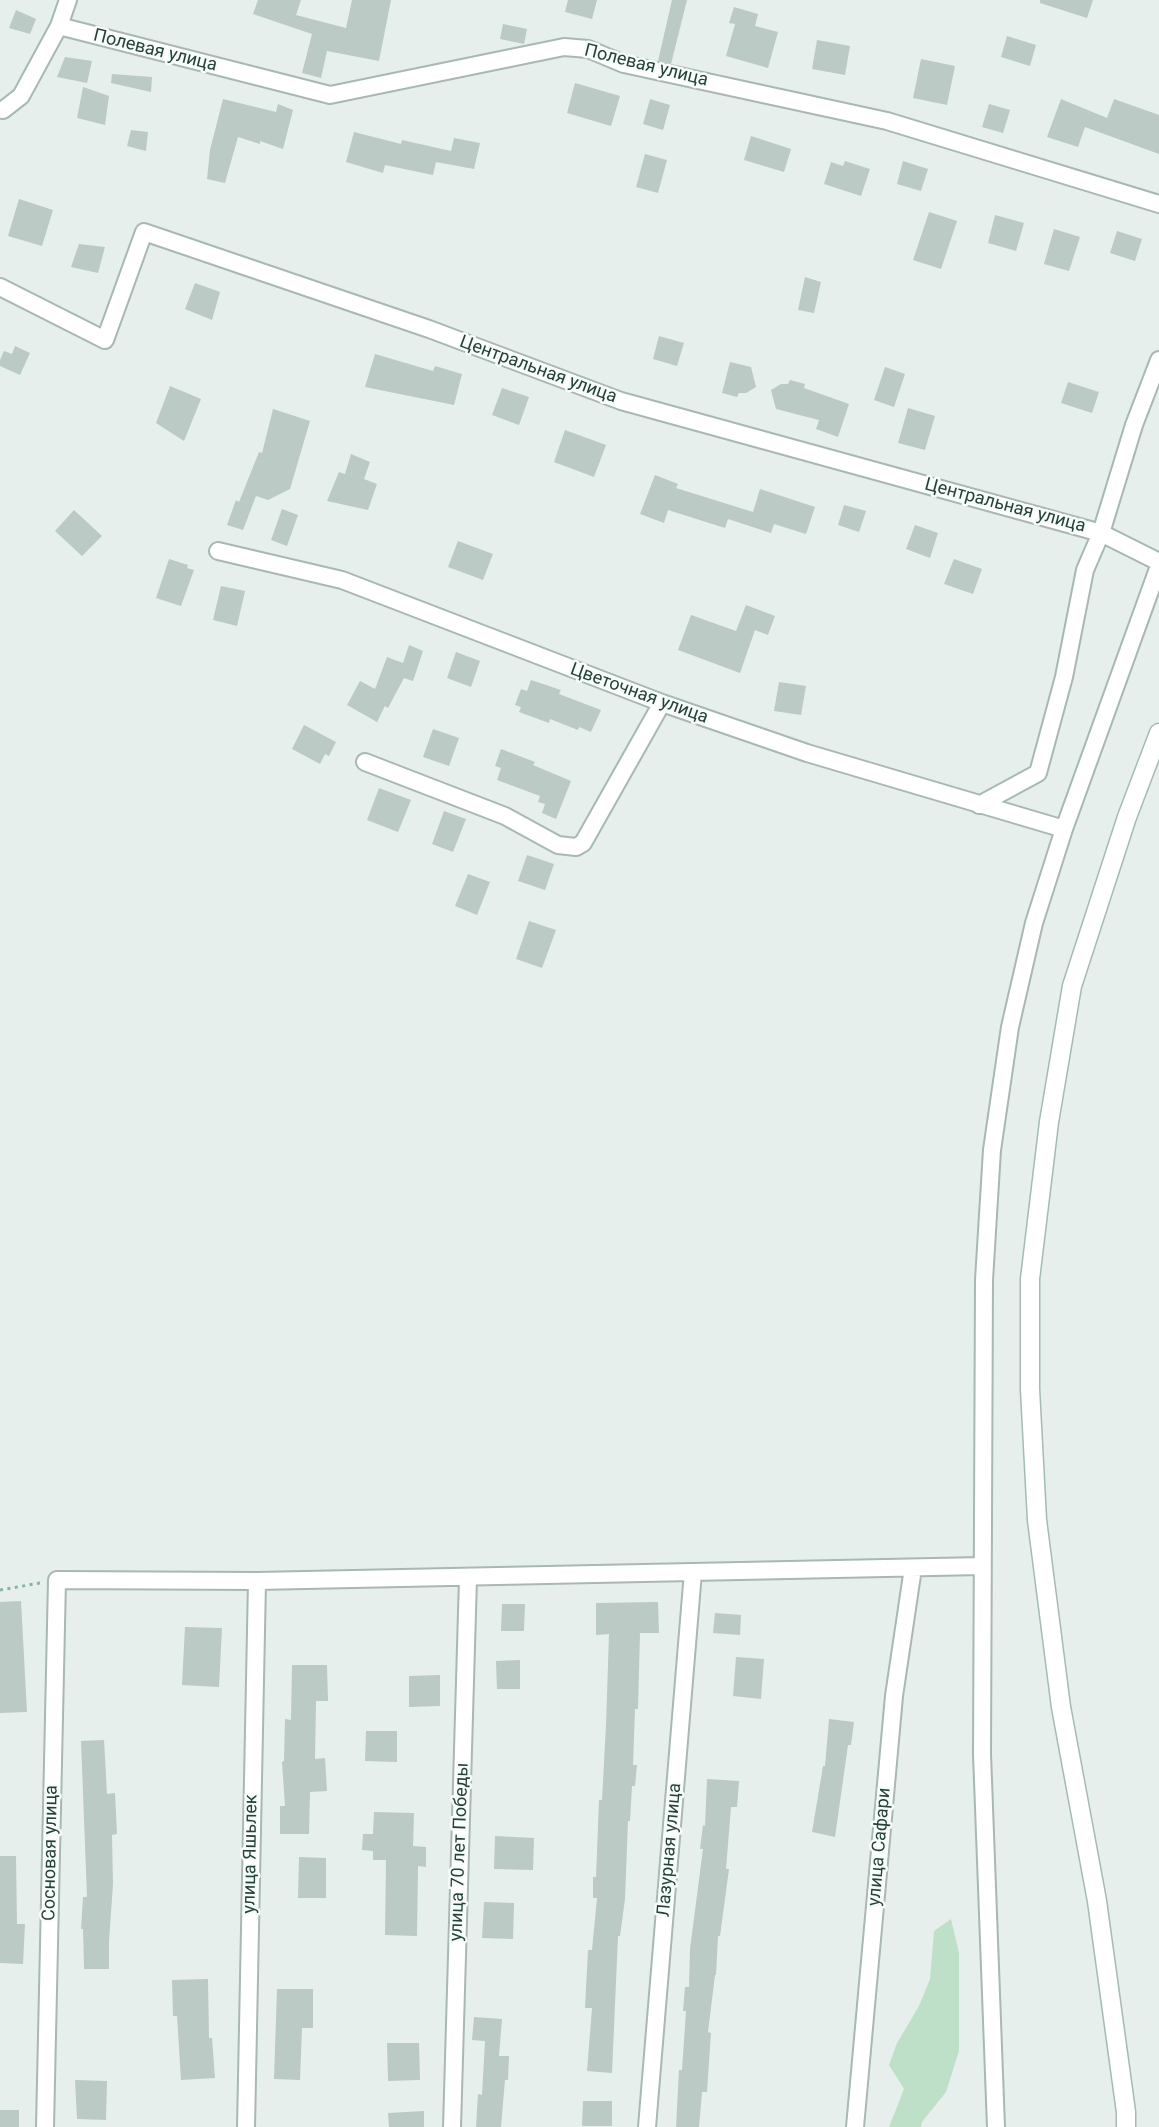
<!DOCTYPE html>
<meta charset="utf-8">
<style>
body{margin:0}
canvas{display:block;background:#e6efeb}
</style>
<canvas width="1159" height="2127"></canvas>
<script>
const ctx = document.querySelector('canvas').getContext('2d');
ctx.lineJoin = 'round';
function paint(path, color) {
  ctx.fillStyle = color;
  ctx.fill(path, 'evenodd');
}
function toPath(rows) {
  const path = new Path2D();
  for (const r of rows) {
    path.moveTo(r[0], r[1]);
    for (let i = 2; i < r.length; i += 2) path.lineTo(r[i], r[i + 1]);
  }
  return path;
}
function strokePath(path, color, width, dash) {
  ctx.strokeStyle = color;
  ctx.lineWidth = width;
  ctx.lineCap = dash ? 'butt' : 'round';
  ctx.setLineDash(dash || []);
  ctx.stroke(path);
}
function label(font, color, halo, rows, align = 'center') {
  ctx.font = font + ' Roboto,sans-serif';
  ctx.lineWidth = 5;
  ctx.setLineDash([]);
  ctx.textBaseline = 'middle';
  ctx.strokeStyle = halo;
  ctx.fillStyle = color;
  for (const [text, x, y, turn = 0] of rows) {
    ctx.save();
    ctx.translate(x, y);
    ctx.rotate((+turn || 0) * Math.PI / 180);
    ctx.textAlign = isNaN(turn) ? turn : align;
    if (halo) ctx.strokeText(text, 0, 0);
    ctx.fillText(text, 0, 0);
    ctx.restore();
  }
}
paint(toPath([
 [951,1919,959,1953,959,2051,946,2092,922,2122,921,2127,889,2127,904,2089,889,2065,897,2043,919,2006,930,1979,934,1931]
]), '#bfe0c8');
paint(toPath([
 [258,0,301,0,296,15,346,28,352,0,391,0,379,61,327,51,321,78,302,73,312,34,253,14],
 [568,0,597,0,592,19,565,12],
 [672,0,687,0,671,64,658,61],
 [1040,0,1093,0,1087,18,1040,3],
 [734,7,758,14,755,26,778,32,768,68,726,56,735,24,729,23],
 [16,10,36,19,30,34,9,28],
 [503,24,527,29,524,44,500,39],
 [1007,36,1036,45,1030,66,1001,57],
 [817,40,850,46,845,75,812,69],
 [65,57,92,61,87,83,57,77],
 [921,59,955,66,947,105,913,98],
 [112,74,152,77,151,92,111,83],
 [575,83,620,96,611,126,567,113],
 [83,87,109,96,105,125,77,118],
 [223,99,276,112,278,104,293,110,283,149,260,141,260,144,238,137,225,183,207,179,210,150],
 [650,99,670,105,663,130,643,124],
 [1061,99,1107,118,1114,99,1159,115,1159,154,1085,127,1078,147,1047,137],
 [989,104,1010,110,1003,133,982,127],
 [131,130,148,132,146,151,127,146],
 [354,132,401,144,402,140,451,151,454,138,480,143,474,169,436,162,433,175,385,165,383,173,346,162],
 [751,136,791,149,784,172,744,160],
 [645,154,667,160,658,193,636,187],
 [845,161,870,169,861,196,824,184,831,162,843,166],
 [903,161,928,169,921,191,897,184],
 [19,199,53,210,42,246,8,236],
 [929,212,957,221,941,269,913,260],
 [995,215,1024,223,1016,251,988,243],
 [1054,229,1080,237,1069,271,1044,264],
 [1117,231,1142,239,1135,261,1110,253],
 [79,244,105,247,98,273,71,267],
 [805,277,821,282,814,313,798,310],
 [195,283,220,292,212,320,185,309],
 [659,336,684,343,677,366,653,359],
 [15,346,30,353,20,375,0,366,0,360,4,351,12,354],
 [375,354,433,371,435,366,462,374,454,405,365,387],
 [730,362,751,367,756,387,746,393,739,393,737,397,722,393],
 [885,367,905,374,894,407,874,400],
 [790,380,805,384,804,388,849,404,838,437,816,429,819,420,776,409,771,390,781,384,788,384],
 [1068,382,1099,392,1092,413,1061,403],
 [170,386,201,399,184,441,156,423],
 [502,388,529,397,519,425,492,415],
 [908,408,935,416,925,450,898,443],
 [273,409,310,421,290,489,268,500,256,496,243,530,227,525,236,500,239,502,259,452,262,453],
 [565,430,606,445,594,477,554,462],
 [351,454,370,462,364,479,377,484,368,510,327,501,339,472,345,474],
 [655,475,678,484,676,488,753,512,760,489,815,507,806,534,774,524,771,533,728,519,725,528,668,510,664,523,640,514],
 [844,505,866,511,859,532,838,525],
 [282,509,298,515,287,546,271,540],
 [74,510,102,536,82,556,55,531],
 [915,525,938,533,930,558,906,549],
 [458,541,493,554,483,580,448,567],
 [169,559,188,565,187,568,194,570,181,606,156,598],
 [954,559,982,569,973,594,944,584],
 [221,586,245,591,237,626,213,620],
 [746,605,775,616,768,635,755,630,740,673,678,650,691,615,736,631],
 [409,645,423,651,413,681,404,678,388,708,385,706,377,722,347,705,360,681,375,689,387,657,403,663],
 [456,652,480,661,471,687,447,678],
 [531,680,561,690,559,694,601,710,591,732,579,727,578,730,550,719,549,723,519,712,521,707,515,705,521,689,527,691],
 [779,682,806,686,801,715,774,711],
 [304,725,336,742,329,756,325,754,320,764,292,749],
 [433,729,459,738,449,766,423,757],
 [501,749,535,762,533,765,571,781,556,819,542,813,545,804,538,802,540,796,497,780,501,768,495,766],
 [379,788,411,800,398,832,367,820],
 [444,811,466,819,453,852,432,844],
 [527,855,554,864,545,890,518,881],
 [468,874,490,882,477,915,455,906],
 [529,921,556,930,542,968,516,959],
 [21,1601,27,1712,0,1713,0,1602],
 [658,1602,659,1633,640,1633,638,1709,635,1709,633,1765,637,1765,635,1786,632,1786,630,1821,628,1821,625,1899,620,1936,618,1936,612,2073,587,2071,592,2008,585,2008,588,1950,592,1950,597,1898,593,1898,593,1877,596,1877,599,1800,602,1800,606,1725,609,1634,596,1635,596,1603],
 [502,1604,525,1604,524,1631,501,1631],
 [715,1613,741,1615,740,1635,713,1633],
 [185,1627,222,1628,219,1687,182,1685],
 [736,1657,764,1659,761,1699,733,1696],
 [520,1660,520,1689,497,1689,496,1661],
 [292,1665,327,1665,328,1701,316,1701,315,1759,325,1758,327,1791,310,1792,309,1834,280,1834,280,1806,285,1806,282,1762,284,1761,285,1719,291,1720],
 [440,1675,440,1706,409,1707,409,1676],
 [829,1719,854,1722,851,1745,848,1745,835,1837,812,1832,823,1766,825,1766],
 [366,1731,397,1731,397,1762,365,1761],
 [104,1740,107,1794,115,1793,117,1834,112,1835,113,1884,109,1941,109,1969,84,1969,83,1929,81,1929,83,1897,87,1897,81,1741],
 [707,1779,739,1781,737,1807,731,1807,726,1869,729,1869,720,1936,718,1936,716,1975,715,1975,708,2032,711,2033,707,2092,702,2092,699,2127,676,2127,679,2070,682,2070,686,2011,683,2011,685,1987,689,1987,690,1949,703,1849,700,1849,703,1825,705,1826],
 [374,1812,414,1813,413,1846,426,1847,426,1867,418,1866,417,1936,385,1935,386,1860,373,1860,373,1851,362,1850,363,1834,373,1834],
 [495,1836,534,1838,533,1870,494,1869],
 [0,1856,16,1856,17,1924,25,1924,23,1964,0,1963],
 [299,1857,326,1858,326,1898,298,1898],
 [484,1902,514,1903,513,1939,482,1938],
 [208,1979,209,2038,212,2038,215,2078,181,2080,177,2016,173,2016,172,1980],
 [277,1989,313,1989,313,2028,302,2028,300,2080,274,2079],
 [474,2017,502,2019,499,2056,509,2056,508,2080,505,2080,501,2127,476,2127,478,2094,482,2095,485,2041,472,2040],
 [387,2043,419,2043,420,2080,388,2081],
 [75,2080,107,2081,106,2120,77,2119],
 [583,2101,612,2101,612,2126,582,2126],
 [0,2110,19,2110,19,2127,0,2127],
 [424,2111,424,2127,389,2127,388,2113]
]), '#bbcac4');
const minor = toPath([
 [59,26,330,95,564,47,588,49,624,64,887,121,1159,204],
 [3,110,21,96,59,26,68,0],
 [0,287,105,340,144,232,429,329,621,401,1101,533,1159,562],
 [218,551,342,580,662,703,807,753,1064,829],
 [365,762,505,816,558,845,576,847,583,843,662,703],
 [979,805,1038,773,1064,677,1085,570,1101,533,1134,425,1159,360],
 [45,2127,57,1580,257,1581,982,1566],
 [246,2127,257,1581],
 [452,2127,468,1578],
 [647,2127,693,1572],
 [855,2127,894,1696,913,1568],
 [996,2127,982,1754,984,1280,992,1150,1010,1027,1034,923,1064,829,1159,566]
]);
const secondary = toPath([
 [1126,2127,1126,2112,1097,1901,1061,1707,1037,1520,1030,1389,1030,1279,1049,1122,1072,986,1127,817,1159,733]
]);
strokePath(minor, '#a8b8b2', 20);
strokePath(secondary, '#a4bbb3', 21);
strokePath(toPath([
 [0,1590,40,1583]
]), '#86b3a5', 3, [3, 4.5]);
strokePath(minor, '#fff', 16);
strokePath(secondary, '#fff', 18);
label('18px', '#24423a', '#f7fbf9', [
 ["Полевая улица",155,51,14],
 ["Полевая улица",646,66,14],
 ["Центральная улица",538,370,20],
 ["Центральная улица",1005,506,15],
 ["Цветочная улица",639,694,20],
 ["улица Сафари",880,1847,-85],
 ["Лазурная улица",670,1850,-85],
 ["улица 70 лет Победы",460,1852,-88],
 ["Сосновая улица",51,1853,-89],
 ["улица Яшьлек",251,1854,-89]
]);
</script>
